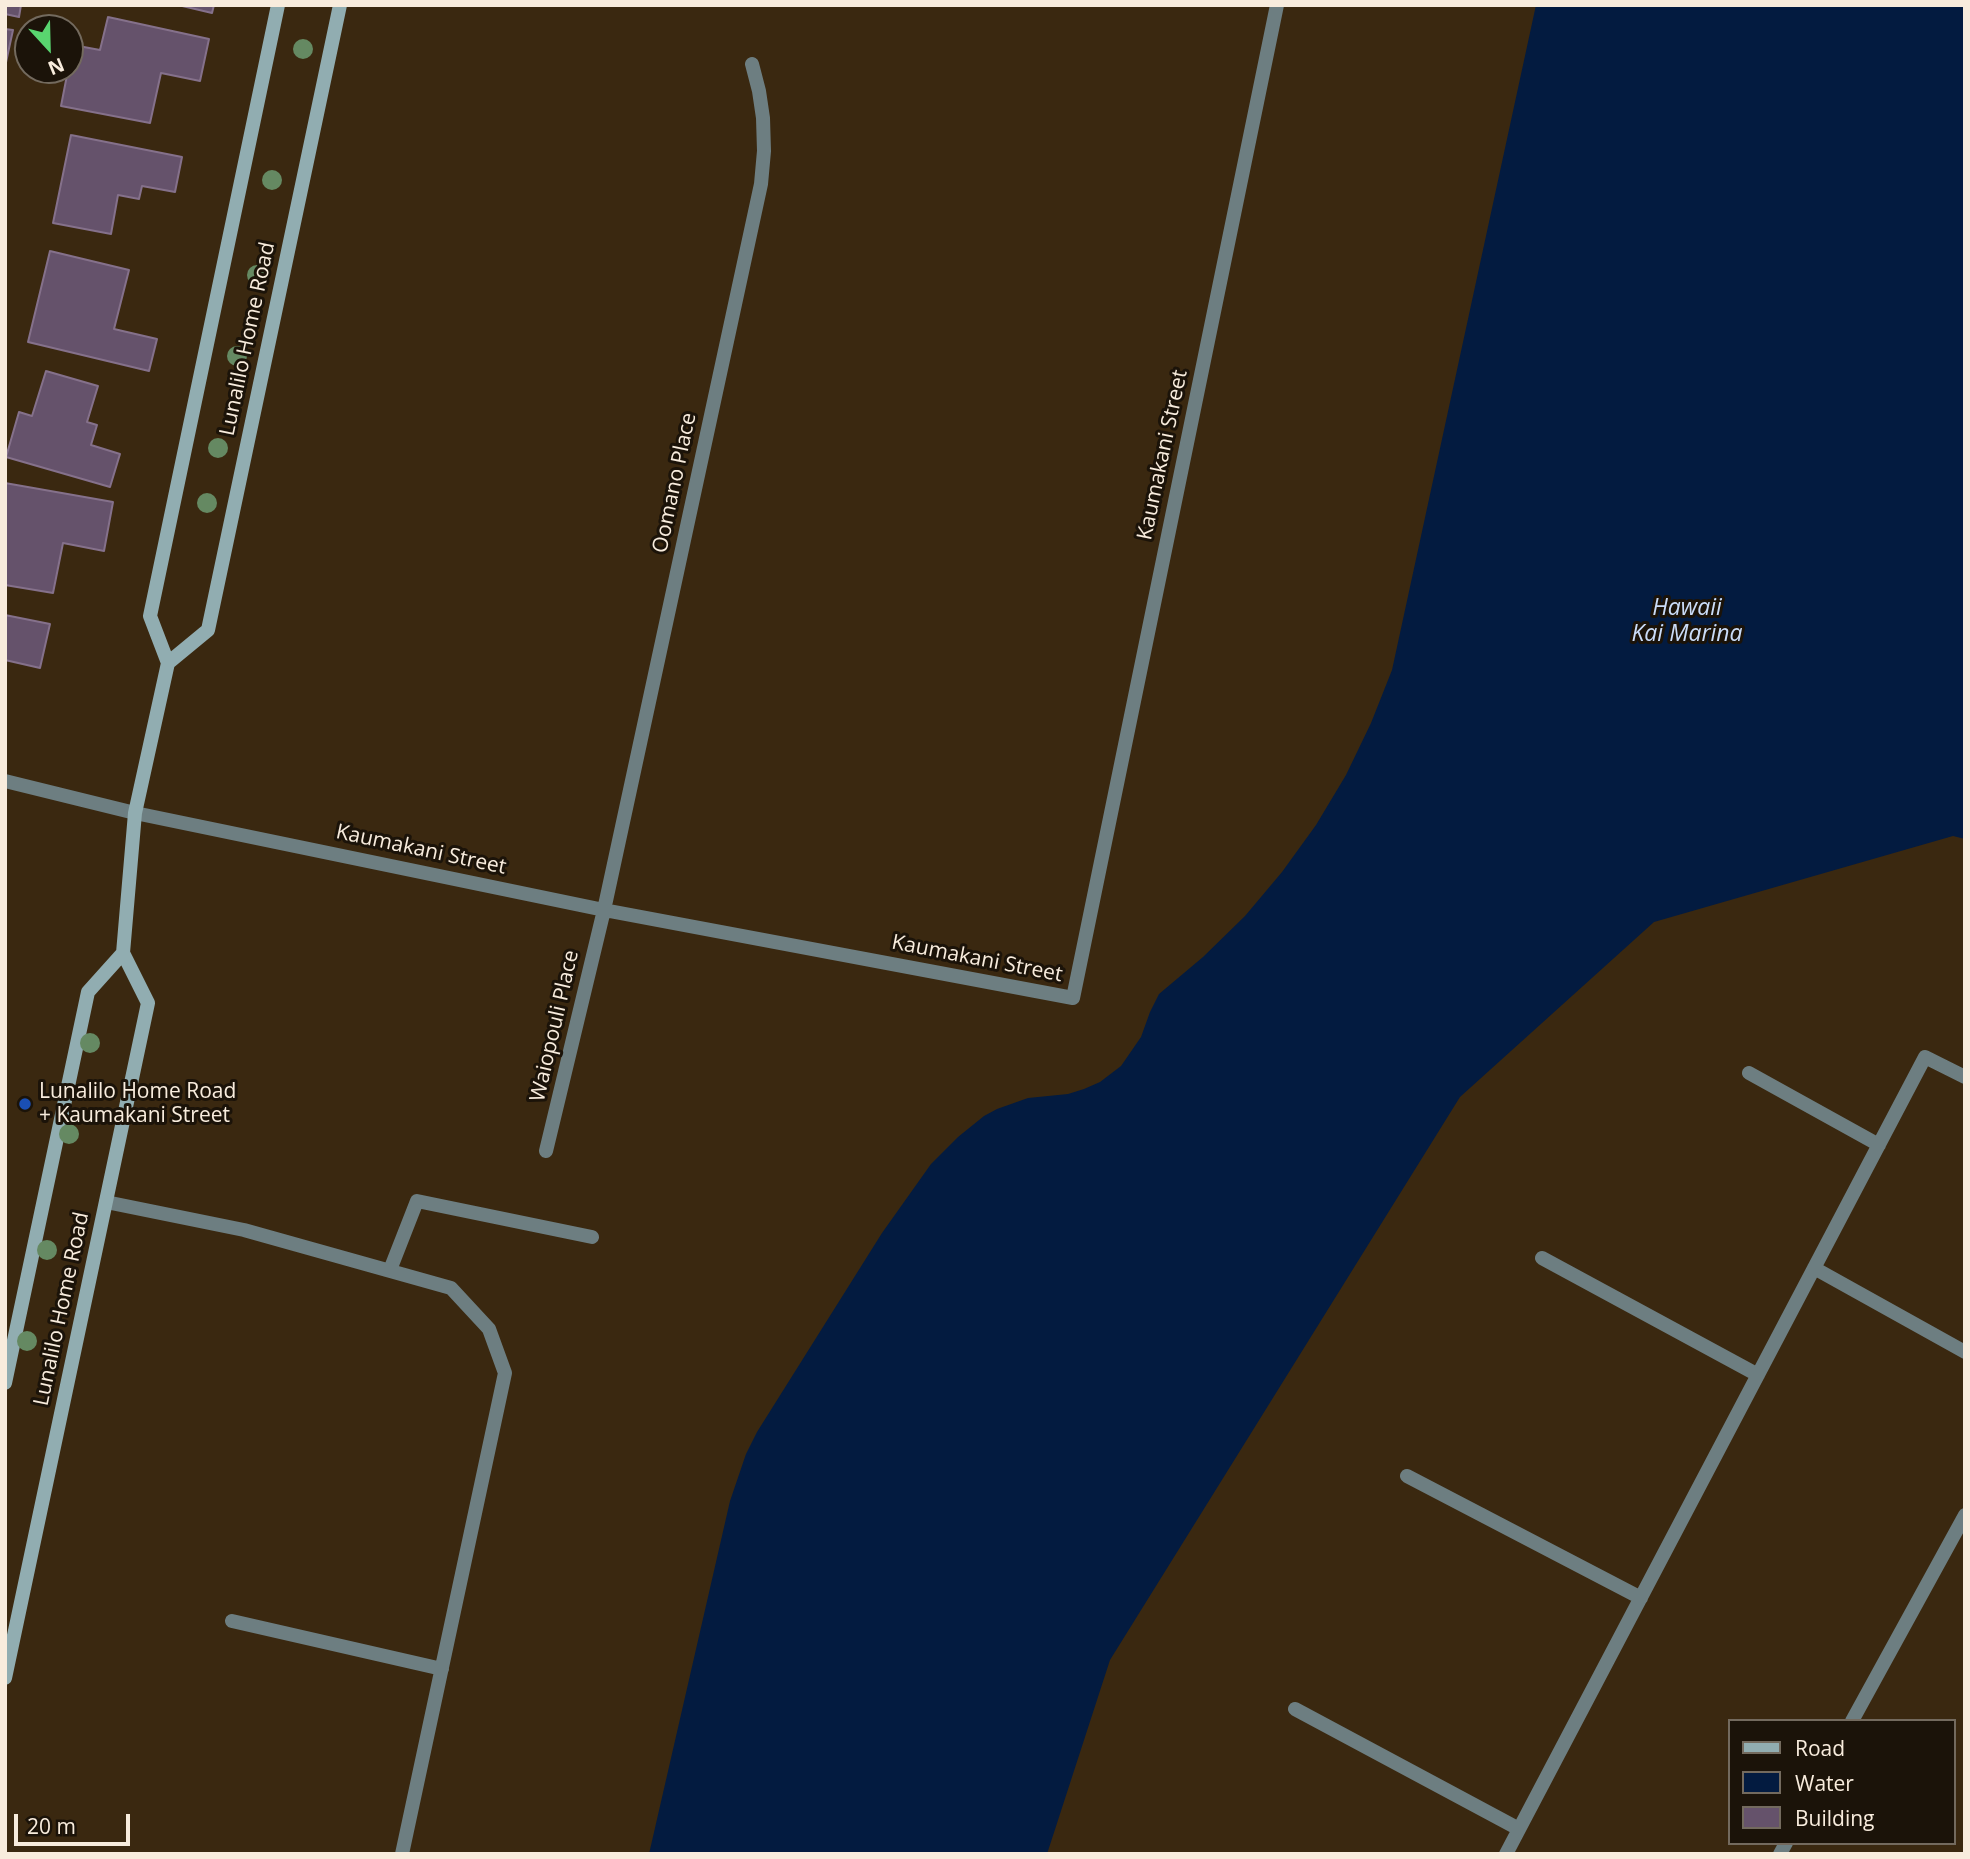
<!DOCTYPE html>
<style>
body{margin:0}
#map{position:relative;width:1970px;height:1859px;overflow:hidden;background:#3a2810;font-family:"Open Sans",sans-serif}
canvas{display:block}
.frame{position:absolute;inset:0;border:7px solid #f8ecdd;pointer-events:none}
.legend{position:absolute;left:1728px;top:1719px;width:228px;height:126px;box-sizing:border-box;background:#1b1309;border:2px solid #736a5e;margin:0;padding:9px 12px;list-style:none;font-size:21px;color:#f8ecdd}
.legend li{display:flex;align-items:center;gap:14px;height:35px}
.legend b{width:35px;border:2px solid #736a5e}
.north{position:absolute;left:14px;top:14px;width:70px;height:70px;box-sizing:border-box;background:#1b1309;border:2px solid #736a5e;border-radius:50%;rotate:158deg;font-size:19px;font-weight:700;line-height:28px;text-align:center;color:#f8ecdd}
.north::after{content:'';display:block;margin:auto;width:24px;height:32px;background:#59d56f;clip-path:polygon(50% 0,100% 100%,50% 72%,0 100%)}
.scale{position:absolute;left:14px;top:1814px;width:116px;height:32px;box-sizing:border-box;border:4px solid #f8ecdd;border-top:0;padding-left:9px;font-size:21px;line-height:24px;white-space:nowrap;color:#f8ecdd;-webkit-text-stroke:5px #1b1309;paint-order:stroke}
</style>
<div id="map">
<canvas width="1970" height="1859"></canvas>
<div class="frame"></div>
<ul class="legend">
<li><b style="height:9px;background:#91adb1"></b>Road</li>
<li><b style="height:19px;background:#031b40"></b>Water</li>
<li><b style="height:19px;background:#65526b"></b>Building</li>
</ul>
<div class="north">N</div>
<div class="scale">20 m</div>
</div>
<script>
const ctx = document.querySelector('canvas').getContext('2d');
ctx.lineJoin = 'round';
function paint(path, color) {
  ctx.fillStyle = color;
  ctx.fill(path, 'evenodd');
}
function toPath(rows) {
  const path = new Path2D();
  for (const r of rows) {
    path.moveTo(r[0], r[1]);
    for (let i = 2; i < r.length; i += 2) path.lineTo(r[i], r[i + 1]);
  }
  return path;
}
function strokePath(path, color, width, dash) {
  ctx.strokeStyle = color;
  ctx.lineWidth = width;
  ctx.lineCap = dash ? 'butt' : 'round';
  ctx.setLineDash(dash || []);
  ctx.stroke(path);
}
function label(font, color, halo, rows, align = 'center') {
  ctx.font = font + ' "Open Sans",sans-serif';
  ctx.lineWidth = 6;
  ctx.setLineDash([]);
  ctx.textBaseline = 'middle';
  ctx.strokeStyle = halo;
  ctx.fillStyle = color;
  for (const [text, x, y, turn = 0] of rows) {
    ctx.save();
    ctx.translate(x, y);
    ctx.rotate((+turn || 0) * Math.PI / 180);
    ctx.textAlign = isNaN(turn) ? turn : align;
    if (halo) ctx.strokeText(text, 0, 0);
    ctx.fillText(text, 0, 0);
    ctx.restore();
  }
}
paint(toPath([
 [1536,5,1965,5,1965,839,1953,836,1654,922,1460,1097,1110,1660,1047,1854,649,1854,730,1501,746,1454,757,1432,882,1233,931,1164,958,1137,984,1116,997,1109,1028,1098,1068,1094,1084,1089,1100,1082,1121,1066,1141,1037,1150,1012,1159,994,1203,957,1245,916,1282,872,1316,825,1346,775,1371,723,1392,670]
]), '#031b40');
const building = toPath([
 [5,5,21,5,19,17,5,14,5,5],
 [178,5,214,5,212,13,178,5],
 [108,17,209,39,200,81,161,73,150,123,61,106,68,70,70,70,73,45,100,50,108,17],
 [5,29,13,30,5,67,5,29],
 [71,135,182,157,175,192,142,186,139,199,118,195,111,234,53,223,71,135],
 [50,251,129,270,114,329,157,339,149,371,28,342,50,251],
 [46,371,98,386,87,422,97,425,91,445,120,454,110,487,6,457,19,412,32,416,46,371],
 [5,483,113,502,104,551,63,543,53,593,5,585,5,483],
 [5,615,50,624,40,668,5,660,5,615]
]);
paint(building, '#65526b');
strokePath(building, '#85718b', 2);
strokePath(toPath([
 [1749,1073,1879,1145],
 [106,1202,244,1230,451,1288,489,1329,505,1373,402,1854],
 [1542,1258,1758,1375],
 [1814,1268,1965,1352],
 [390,1270,417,1201,592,1237],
 [1407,1476,1641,1598],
 [232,1621,442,1669],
 [1295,1709,1519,1829],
 [1852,1721,1965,1515],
 [1506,1854,1925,1057,1965,1077],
 [1780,1854,1786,1843]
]), '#6d7e81', 14);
strokePath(toPath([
 [5,781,135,813,604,910,1073,998,1277,5],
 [546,1151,604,910,761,184,764,151,763,118,759,91,752,64]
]), '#6d7e81', 14);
strokePath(toPath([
 [168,663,208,630,340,5],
 [5,1383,88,992,123,953],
 [5,1678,148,1003,123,953,135,813,168,663,150,616,278,5]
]), '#91adb1', 14);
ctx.fillStyle = '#658962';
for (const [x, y] of [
 [303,49],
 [272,180],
 [257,275],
 [237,356],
 [218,448],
 [207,503],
 [90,1043],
 [69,1134],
 [47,1250],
 [27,1341]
]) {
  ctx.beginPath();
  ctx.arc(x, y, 10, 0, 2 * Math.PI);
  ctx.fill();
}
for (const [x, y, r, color] of [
 [25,1104,7,"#1a4fb4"]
]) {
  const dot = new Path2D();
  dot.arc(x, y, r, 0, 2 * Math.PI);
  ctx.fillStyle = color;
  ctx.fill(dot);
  strokePath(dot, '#1b1309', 2.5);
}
label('21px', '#f8ecdd', '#1b1309', [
 ["Lunalilo Home Road",248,339,-78],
 ["Kaumakani Street",1163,455,-78],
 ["Oomano Place",675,483,-78],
 ["Kaumakani Street",421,850,12],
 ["Kaumakani Street",977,959,11],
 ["Waiopouli Place",555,1026,-77],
 ["Lunalilo Home Road",62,1309,-78]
]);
label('21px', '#f8ecdd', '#1b1309', [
 ["Lunalilo Home Road",39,1092],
 ["+ Kaumakani Street",39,1116]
], 'left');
label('italic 23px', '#cadcf8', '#1b1309', [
 ["Hawaii",1687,608],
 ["Kai Marina",1687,634]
]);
</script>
